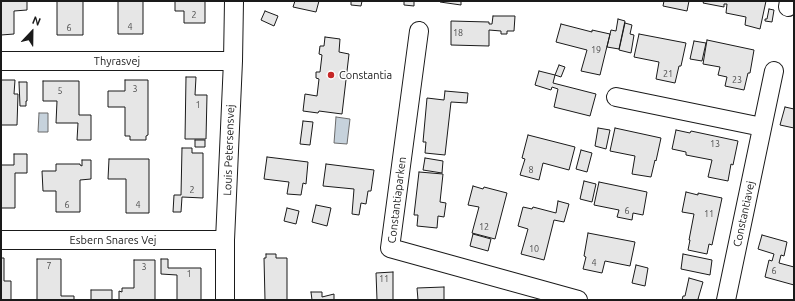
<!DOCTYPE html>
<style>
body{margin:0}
#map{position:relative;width:795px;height:301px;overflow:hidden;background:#fff;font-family:Ubuntu,sans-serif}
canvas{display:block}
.frame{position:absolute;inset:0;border:2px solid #1a1a1a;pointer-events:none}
.north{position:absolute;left:12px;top:12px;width:40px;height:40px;-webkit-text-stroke:3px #fff;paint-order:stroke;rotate:22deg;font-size:11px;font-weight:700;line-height:16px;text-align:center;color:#1a1a1a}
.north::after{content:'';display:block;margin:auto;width:14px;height:18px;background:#1a1a1a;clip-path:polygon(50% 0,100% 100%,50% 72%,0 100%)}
</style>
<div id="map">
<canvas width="795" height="301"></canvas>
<div class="frame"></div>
<div class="north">N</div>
</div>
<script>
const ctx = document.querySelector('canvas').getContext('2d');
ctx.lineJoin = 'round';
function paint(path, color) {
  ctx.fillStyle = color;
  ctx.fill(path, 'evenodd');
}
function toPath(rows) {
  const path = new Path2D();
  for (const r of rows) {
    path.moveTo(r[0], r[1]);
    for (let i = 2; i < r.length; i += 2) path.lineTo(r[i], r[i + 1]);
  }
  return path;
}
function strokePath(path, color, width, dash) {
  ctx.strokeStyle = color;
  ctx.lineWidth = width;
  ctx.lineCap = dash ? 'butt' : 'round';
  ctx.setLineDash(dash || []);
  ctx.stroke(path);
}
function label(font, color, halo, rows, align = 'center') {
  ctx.font = font + ' Ubuntu,sans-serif';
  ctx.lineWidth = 3;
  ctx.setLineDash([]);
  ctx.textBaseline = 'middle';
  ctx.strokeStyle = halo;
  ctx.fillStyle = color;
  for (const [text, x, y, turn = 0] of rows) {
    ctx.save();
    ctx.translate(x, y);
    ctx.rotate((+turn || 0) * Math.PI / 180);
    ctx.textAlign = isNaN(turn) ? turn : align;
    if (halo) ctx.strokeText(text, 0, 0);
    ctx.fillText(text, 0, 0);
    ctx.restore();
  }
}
const water = toPath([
 [39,113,48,113,48,132,38,132,39,113],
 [336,117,350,119,347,144,334,143,336,117]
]);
paint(water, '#c6d2dc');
strokePath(water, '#6a6a6a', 1);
const building = toPath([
 [1,1,27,1,27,10,14,11,14,34,1,35,1,1],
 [57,1,83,1,83,35,57,35,57,1],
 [118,1,143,1,143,34,118,34,118,1],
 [175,1,205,1,205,23,184,23,184,11,175,11,175,1],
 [295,1,319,1,316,12,293,7,295,1],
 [351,1,362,1,361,6,351,5,351,1],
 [404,1,414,1,414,6,404,5,404,1],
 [440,1,461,1,461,5,440,2,440,1],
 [664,1,689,1,687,11,663,6,664,1],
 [704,1,766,1,760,29,745,25,746,17,726,13,727,4,724,4,724,7,703,3,704,1],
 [769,9,774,10,772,22,765,21,765,19,767,19,769,9],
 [265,11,278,16,274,26,261,20,265,11],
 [493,16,515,16,514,31,507,31,507,34,501,34,501,31,489,30,489,46,451,45,451,21,489,22,489,24,492,24,493,16],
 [618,19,625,21,619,49,607,47,611,30,616,31,618,19],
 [625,23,632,25,630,34,634,35,631,53,619,50,625,23],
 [561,24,592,32,592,30,610,34,600,75,581,71,587,50,556,42,561,24],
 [639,34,686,43,681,66,679,66,675,83,656,79,659,62,634,57,639,34],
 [325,37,340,39,339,52,349,54,342,114,319,111,318,113,303,111,305,94,317,96,319,79,316,78,316,72,320,72,322,55,319,54,320,46,324,46,325,37],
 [707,40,754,50,750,73,748,73,744,90,725,86,727,77,718,75,720,67,703,64,707,40],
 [694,41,706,43,702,61,690,59,694,41],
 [559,65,565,67,561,77,555,75,559,65],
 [539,71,555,75,553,83,596,94,590,116,554,107,558,89,552,87,551,90,535,85,539,71],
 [186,77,196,77,195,95,207,95,206,139,185,139,186,77],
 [1,80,15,80,14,94,18,94,17,125,1,125,1,80],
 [125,80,148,80,148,135,146,136,146,140,130,140,130,136,125,136,125,107,108,107,108,91,125,91,125,80],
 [43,81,79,81,79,115,91,115,91,140,77,140,78,123,56,123,57,101,43,101,43,81],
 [19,82,27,82,27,101,26,101,26,106,20,106,19,82],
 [445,91,468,93,467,103,451,102,445,155,425,153,426,142,423,142,427,98,444,100,445,91],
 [785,107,794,109,794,128,780,125,785,107],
 [303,121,313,122,310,145,300,144,303,121],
 [598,128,610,130,606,149,595,146,598,128],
 [615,128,661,138,656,161,655,160,651,177,632,174,635,156,610,151,615,128],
 [676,130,690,133,691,131,738,141,733,165,731,164,728,181,708,177,712,160,686,155,686,152,672,149,676,130],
 [528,135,575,147,569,170,543,163,539,180,520,175,525,159,522,158,528,135],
 [195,140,205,140,205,147,195,147,195,140],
 [182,148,192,148,192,153,203,153,203,198,182,197,181,212,173,212,174,195,181,195,182,148],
 [581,150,592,153,587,172,576,169,581,150],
 [14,154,27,154,27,173,15,173,15,208,1,208,1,165,14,165,14,154],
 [267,157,308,162,306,184,303,183,301,195,287,194,289,182,264,179,267,157],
 [425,158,443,161,442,173,423,170,425,158],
 [109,159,149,159,149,213,126,213,126,179,108,179,109,159],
 [82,160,91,160,91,179,80,180,80,212,56,212,56,191,43,191,42,171,56,171,56,164,80,164,80,165,82,166,82,160],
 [326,164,374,170,371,191,368,191,366,204,361,203,359,215,352,214,354,189,323,186,326,164],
 [419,172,443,174,440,202,446,203,444,217,438,216,437,228,417,226,418,215,414,215,419,172],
 [584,181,596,184,592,202,580,199,584,181],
 [599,182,647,192,643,215,633,213,632,220,617,217,619,210,594,205,599,182],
 [473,186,483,189,484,187,507,193,495,239,472,233,479,207,468,205,473,186],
 [686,192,698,195,698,193,722,198,712,245,709,244,707,254,688,250,690,240,689,240,694,214,682,212,686,192],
 [558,201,569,204,564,222,554,220,544,260,521,254,528,229,518,226,523,207,532,209,533,207,556,213,558,201],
 [316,205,331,208,327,226,312,222,316,205],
 [287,208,299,211,296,224,284,221,287,208],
 [588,233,635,242,630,266,605,261,602,273,583,269,586,257,584,256,588,233],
 [473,234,491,239,488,251,470,246,473,234],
 [762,235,787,242,784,256,781,255,779,263,794,267,794,285,765,277,769,260,772,261,774,254,758,249,762,235],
 [266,254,276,254,276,258,287,258,287,300,265,300,264,258,266,258,266,254],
 [683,254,712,260,710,275,681,269,683,254],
 [1,258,4,258,4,281,11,281,11,300,1,300,1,258],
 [37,259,61,259,61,296,74,296,74,300,37,300,37,259],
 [161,259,168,259,168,268,201,268,201,300,177,300,177,275,161,274,161,259],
 [134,260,155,260,155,300,119,300,119,291,122,292,122,288,134,288,134,260],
 [636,265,648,268,645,286,632,283,636,265],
 [393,272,393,300,377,300,376,273,393,272],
 [689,278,703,282,698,299,701,300,682,300,683,296,685,296,689,278],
 [444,287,444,300,418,300,417,288,444,287],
 [91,290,112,290,112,300,91,300,91,290],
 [311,292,322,292,322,297,334,294,334,300,312,300,311,292]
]);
paint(building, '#e6e6e6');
strokePath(building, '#1a1a1a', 1);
const minor = toPath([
 [788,7,789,1],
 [419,31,390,248,578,300],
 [1,61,233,61],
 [616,97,762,127],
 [1,240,225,240],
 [225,300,225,240,233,61,234,1],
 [726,300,774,71]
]);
strokePath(minor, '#1a1a1a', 20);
strokePath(minor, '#fff', 18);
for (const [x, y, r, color] of [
 [331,75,4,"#c62828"]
]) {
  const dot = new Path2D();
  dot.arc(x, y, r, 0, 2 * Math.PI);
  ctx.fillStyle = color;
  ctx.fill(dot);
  strokePath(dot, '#fff', 1.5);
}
label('9px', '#4d4d4d', null, [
 ["2",194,15],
 ["4",130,27],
 ["6",69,28],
 ["18",458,33],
 ["19",596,50],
 ["21",668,74],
 ["23",737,80],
 ["3",135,89],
 ["5",60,91],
 ["1",198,105],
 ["13",715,144],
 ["8",531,170],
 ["2",192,190],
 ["6",67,205],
 ["4",138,205],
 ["6",627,211],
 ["11",709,214],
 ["12",484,227],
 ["10",534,249],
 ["4",594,263],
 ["7",49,266],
 ["3",144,267],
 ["6",774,271],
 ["1",189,274],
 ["11",384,279]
]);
label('11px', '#1a1a1a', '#fff', [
 ["Thyrasvej",117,61],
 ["Louis Petersensvej",229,150,-88],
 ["Constantiaparken",397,200,-83],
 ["Constantiavej",744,214,-78],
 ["Esbern Snares Vej",113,240]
]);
label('11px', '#1a1a1a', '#fff', [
 ["Constantia",339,75]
], 'left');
</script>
